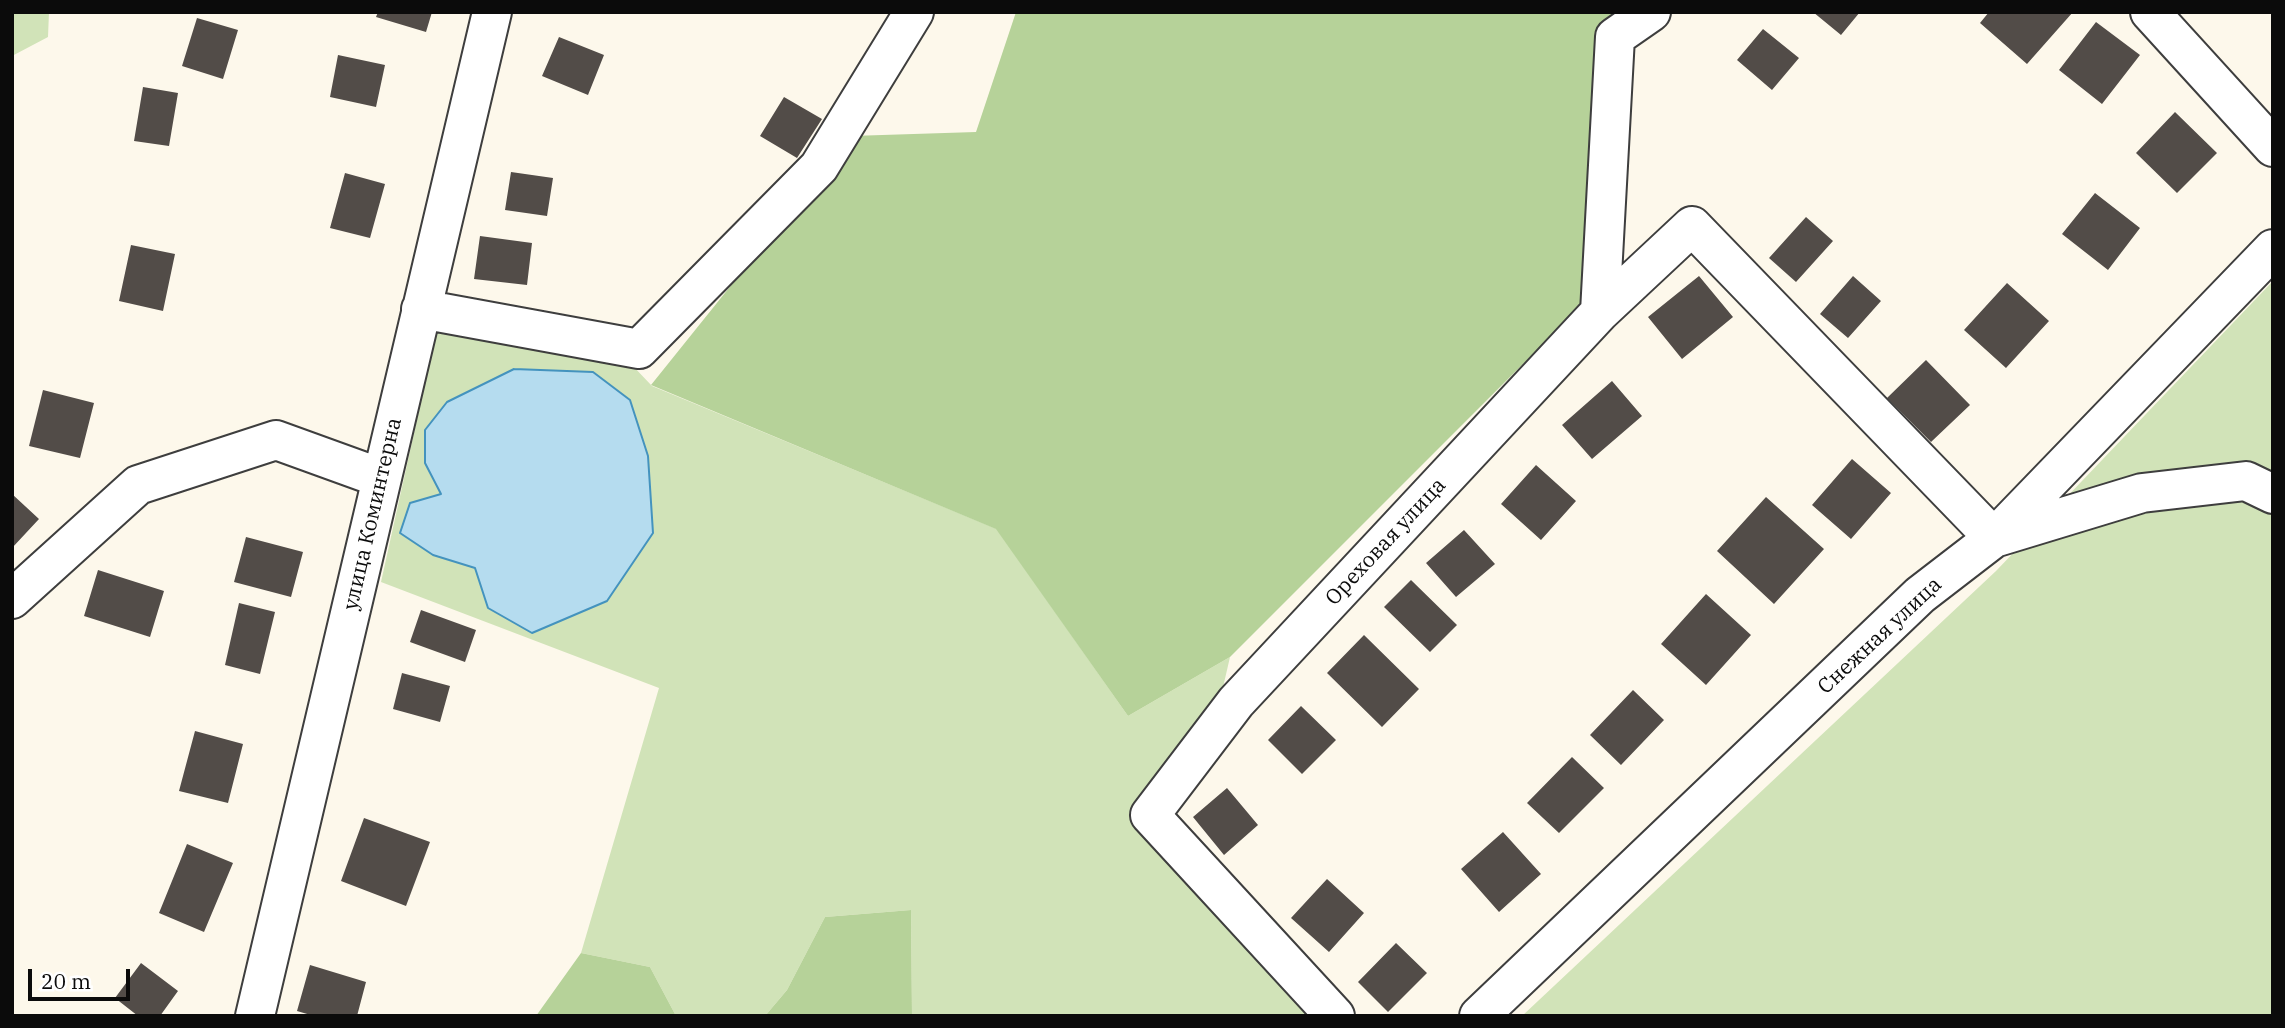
<!DOCTYPE html>
<meta charset="utf-8">
<style>
body{margin:0}
#map{position:relative;width:2285px;height:1028px;overflow:hidden;background:#fdf8eb;font-family:"IBM Plex Serif",serif}
canvas{display:block}
.frame{position:absolute;inset:0;border:14px solid #0b0b0b;pointer-events:none}
.scale{position:absolute;left:28px;top:969px;width:102px;height:32px;box-sizing:border-box;border:4px solid #0b0b0b;border-top:0;padding-left:9px;font-size:21px;line-height:24px;white-space:nowrap;color:#0b0b0b;-webkit-text-stroke:5px #fff;paint-order:stroke}
</style>
<div id="map">
<canvas width="2285" height="1028"></canvas>
<div class="frame"></div>
<div class="scale">20 m</div>
</div>
<script>
const ctx = document.querySelector('canvas').getContext('2d');
ctx.lineJoin = 'round';
function paint(path, color) {
  ctx.fillStyle = color;
  ctx.fill(path, 'evenodd');
}
function toPath(rows) {
  const path = new Path2D();
  for (const r of rows) {
    path.moveTo(r[0], r[1]);
    for (let i = 2; i < r.length; i += 2) path.lineTo(r[i], r[i + 1]);
  }
  return path;
}
function strokePath(path, color, width, dash) {
  ctx.strokeStyle = color;
  ctx.lineWidth = width;
  ctx.lineCap = dash ? 'butt' : 'round';
  ctx.setLineDash(dash || []);
  ctx.stroke(path);
}
function label(font, color, halo, rows, align = 'center') {
  ctx.font = font + ' "IBM Plex Serif",serif';
  ctx.lineWidth = 7;
  ctx.setLineDash([]);
  ctx.textBaseline = 'middle';
  ctx.strokeStyle = halo;
  ctx.fillStyle = color;
  for (const [text, x, y, turn = 0] of rows) {
    ctx.save();
    ctx.translate(x, y);
    ctx.rotate((+turn || 0) * Math.PI / 180);
    ctx.textAlign = isNaN(turn) ? turn : align;
    if (halo) ctx.strokeText(text, 0, 0);
    ctx.fillText(text, 0, 0);
    ctx.restore();
  }
}
paint(toPath([
 [12,12,49,12,48,37,12,56],
 [2273,281,2273,1016,1522,1016,1996,571],
 [437,329,632,365,652,386,997,529,1128,716,1230,657,1221,696,1136,813,1318,1016,912,1016,911,910,825,917,787,990,765,1016,676,1016,650,967,581,953,659,688,381,582],
 [442,494,532,633,488,608,475,568,433,555,411,503]
]), '#d1e3b8');
paint(toPath([
 [1016,12,1627,12,1601,52,1581,306,1230,657,1128,716,996,529,651,385,851,136,976,132],
 [911,910,912,1016,765,1016,787,990,825,917],
 [581,953,650,967,676,1016,536,1016]
]), '#b6d299');
const water = toPath([
 [514,369,593,372,630,400,648,456,653,533,607,601,532,633,488,608,475,568,433,555,400,533,410,503,441,494,425,463,425,430,447,402,514,369]
]);
paint(water, '#b5dcef');
strokePath(water, '#4493be', 2);
paint(toPath([
 [378,12,432,12,426,32,376,17],
 [1813,12,1860,12,1841,35],
 [1989,12,2073,12,2027,64,1980,23],
 [197,18,238,30,223,79,182,66],
 [2096,22,2140,55,2102,104,2059,70],
 [1763,29,1799,58,1772,90,1737,60],
 [559,37,604,55,588,95,542,76],
 [338,55,385,65,376,107,330,97],
 [143,87,178,93,169,146,134,141],
 [784,97,822,119,797,158,760,136],
 [2175,112,2217,153,2177,193,2136,153],
 [511,172,553,178,547,216,505,210],
 [345,173,385,184,370,238,330,228],
 [2095,193,2140,228,2108,270,2062,234],
 [1806,217,1833,241,1796,282,1769,258],
 [480,236,532,243,527,285,474,279],
 [131,245,175,254,163,311,119,301],
 [1699,276,1733,317,1682,359,1648,317],
 [1853,276,1881,301,1848,338,1820,314],
 [2007,283,2049,321,2006,368,1964,330],
 [1926,360,1970,405,1931,442,1887,398],
 [1612,381,1642,416,1592,459,1562,425],
 [43,390,94,403,80,458,29,446],
 [1852,459,1891,493,1851,539,1812,505],
 [1536,465,1576,501,1541,540,1501,504],
 [12,494,39,519,12,548],
 [1766,497,1824,549,1774,604,1717,551],
 [1464,530,1495,564,1456,597,1426,563],
 [246,537,303,552,291,597,234,582],
 [98,570,164,591,150,637,84,616],
 [1411,580,1457,625,1430,652,1384,607],
 [1706,594,1751,635,1706,685,1661,644],
 [239,603,275,612,260,674,225,665],
 [421,610,476,630,465,662,410,642],
 [1364,635,1419,689,1382,727,1327,673],
 [402,673,450,686,440,722,393,709],
 [1633,690,1664,720,1621,765,1590,735],
 [1301,706,1336,740,1302,774,1268,740],
 [195,731,243,744,228,803,179,791],
 [1572,757,1604,788,1559,833,1527,803],
 [1227,788,1258,825,1224,855,1193,817],
 [364,818,430,842,406,906,341,881],
 [1503,832,1541,874,1499,912,1461,869],
 [187,844,233,863,204,932,159,913],
 [1327,879,1364,913,1329,952,1291,918],
 [1396,943,1427,973,1388,1012,1358,982],
 [141,963,178,991,160,1016,138,1016,115,998],
 [310,965,366,982,357,1016,314,1016,297,1011]
]), '#524c48');
const street = toPath([
 [2150,12,2273,147],
 [421,309,639,349,819,167,914,12],
 [1600,312,1692,226,1994,538,2142,493,2246,481,2273,494],
 [12,599,138,485,276,440,381,478],
 [255,1016,492,12],
 [1335,1016,1150,815,1236,702,1600,312,1615,37,1651,12],
 [1479,1016,1920,595,1994,538,2273,249]
]);
strokePath(street, '#3e3e3e', 42);
strokePath(street, '#fff', 38);
label('21px', '#0b0b0b', '#fff', [
 ["улица Коминтерна",373,514,-77],
 ["Ореховая улица",1386,542,-47],
 ["Снежная улица",1880,636,-43]
]);
</script>
